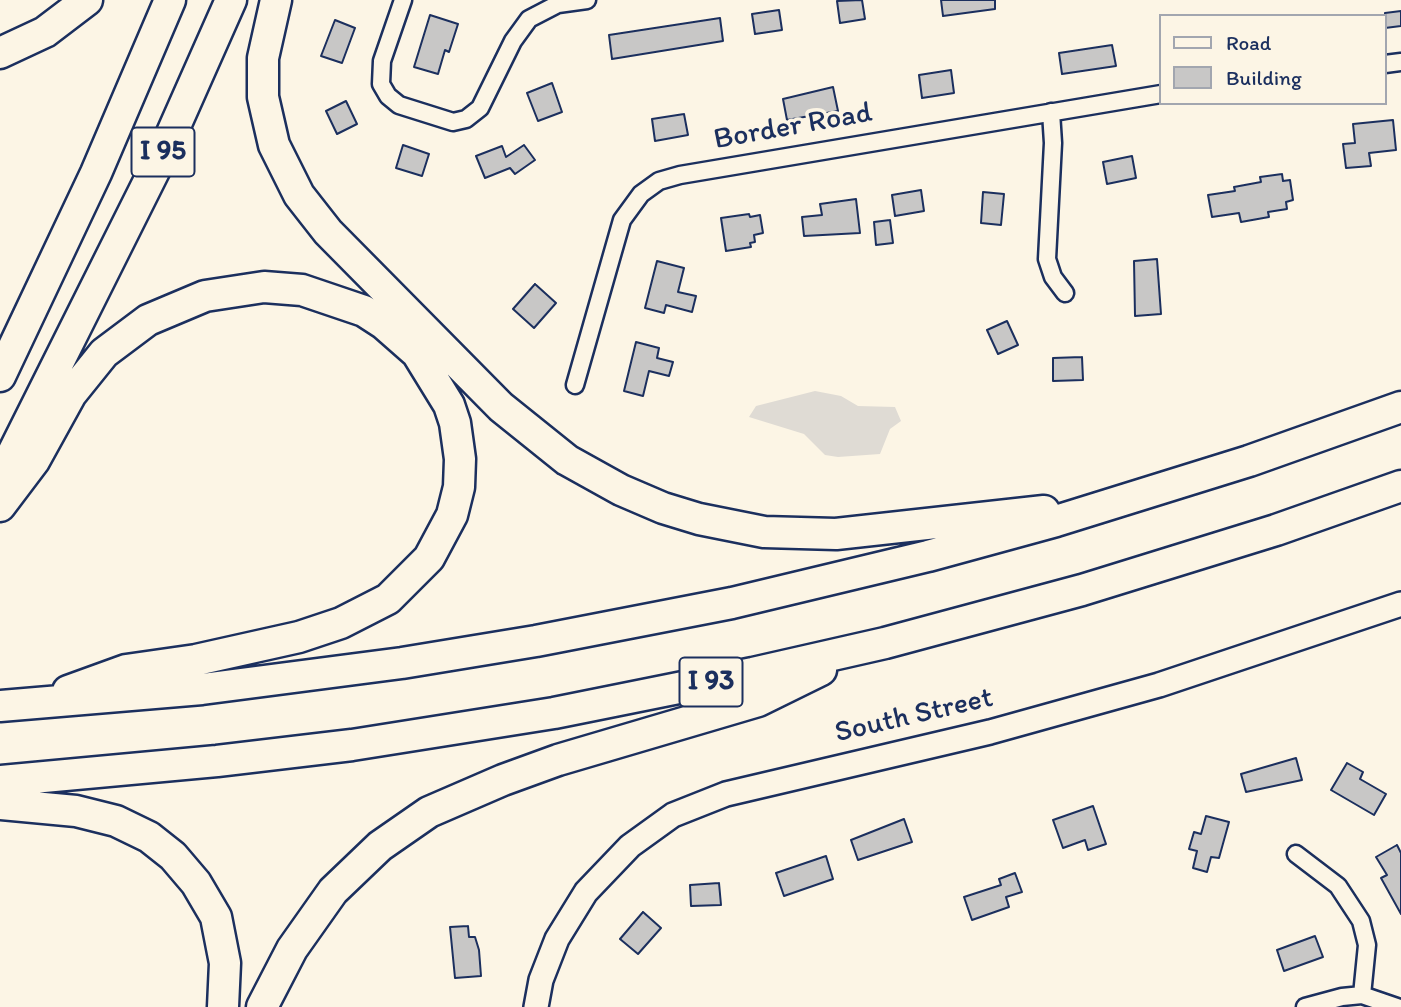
<!DOCTYPE html>
<style>
body{margin:0}
#map{position:relative;width:1401px;height:1007px;overflow:hidden;background:#fcf5e5;font-family:Itim,sans-serif}
canvas{display:block}
.legend{position:absolute;left:1159px;top:14px;width:228px;height:91px;box-sizing:border-box;background:#fcf5e5;border:2px solid #a2a6af;margin:0;padding:9px 12px;list-style:none;font-size:21px;color:#1b2f5e}
.legend li{display:flex;align-items:center;gap:14px;height:35px}
.legend b{width:35px;border:2px solid #a2a6af}
</style>
<div id="map">
<canvas width="1401" height="1007"></canvas>
<ul class="legend">
<li><b style="height:9px;background:#fcf5e5"></b>Road</li>
<li><b style="height:19px;background:#c8c7c6"></b>Building</li>
</ul>
</div>
<script>
const ctx = document.querySelector('canvas').getContext('2d');
ctx.lineJoin = 'round';
function paint(path, color) {
  ctx.fillStyle = color;
  ctx.fill(path, 'evenodd');
}
function toPath(rows) {
  const path = new Path2D();
  for (const r of rows) {
    path.moveTo(r[0], r[1]);
    for (let i = 2; i < r.length; i += 2) path.lineTo(r[i], r[i + 1]);
  }
  return path;
}
function strokePath(path, color, width, dash) {
  ctx.strokeStyle = color;
  ctx.lineWidth = width;
  ctx.lineCap = dash ? 'butt' : 'round';
  ctx.setLineDash(dash || []);
  ctx.stroke(path);
}
function label(font, color, halo, rows, align = 'center') {
  ctx.font = font + ' Itim,sans-serif';
  ctx.lineWidth = 7;
  ctx.setLineDash([]);
  ctx.textBaseline = 'middle';
  ctx.strokeStyle = halo;
  ctx.fillStyle = color;
  for (const [text, x, y, turn = 0] of rows) {
    ctx.save();
    ctx.translate(x, y);
    ctx.rotate((+turn || 0) * Math.PI / 180);
    ctx.textAlign = isNaN(turn) ? turn : align;
    if (halo) ctx.strokeText(text, 0, 0);
    ctx.fillText(text, 0, 0);
    ctx.restore();
  }
}
paint(toPath([
 [815,391,841,396,858,406,895,407,901,421,890,429,880,454,838,457,825,455,804,434,749,417,756,406]
]), '#dfdbd4');
const building = toPath([
 [862,0,865,19,840,23,837,1,862,0],
 [941,0,995,0,995,9,943,16,941,0],
 [779,10,782,30,755,34,752,14,779,10],
 [1401,11,1401,26,1385,28,1385,13,1401,11],
 [430,15,458,24,449,52,445,50,438,74,414,67,430,15],
 [720,18,723,41,612,59,609,35,720,18],
 [335,20,355,28,342,63,321,56,335,20],
 [1112,45,1116,66,1062,74,1059,53,1112,45],
 [951,70,954,93,922,98,919,75,951,70],
 [552,83,562,112,538,121,527,93,552,83],
 [833,87,838,111,787,120,783,99,833,87],
 [346,101,357,124,337,134,326,111,346,101],
 [684,114,688,135,655,141,652,119,684,114],
 [1393,120,1396,150,1369,153,1371,166,1346,168,1343,144,1355,143,1353,124,1393,120],
 [403,145,429,154,422,176,396,168,403,145],
 [524,145,535,160,515,174,510,168,485,178,476,156,502,146,506,157,524,145],
 [1132,156,1136,178,1107,184,1103,162,1132,156],
 [1282,174,1283,181,1290,180,1293,200,1286,202,1287,209,1268,212,1269,217,1241,222,1239,213,1212,217,1208,195,1235,191,1234,187,1261,182,1260,177,1282,174],
 [921,190,924,211,895,216,892,195,921,190],
 [983,192,1004,194,1001,225,981,223,983,192],
 [856,199,860,233,804,236,802,217,822,215,820,204,856,199],
 [749,214,750,217,760,215,763,233,754,235,755,242,750,243,751,247,726,251,721,218,749,214],
 [890,220,893,243,876,245,874,222,890,220],
 [1157,259,1161,314,1135,316,1134,261,1157,259],
 [657,261,684,268,678,292,696,296,692,312,666,305,664,313,645,308,657,261],
 [535,284,556,303,534,328,513,309,535,284],
 [1007,321,1018,345,998,354,987,330,1007,321],
 [636,342,659,348,657,358,673,362,669,376,649,371,643,396,624,391,636,342],
 [1082,357,1083,380,1053,381,1053,358,1082,357],
 [1296,758,1302,780,1246,792,1241,774,1296,758],
 [1347,763,1363,772,1360,779,1386,794,1374,815,1331,790,1347,763],
 [1093,806,1106,844,1088,850,1085,840,1063,848,1053,820,1093,806],
 [1206,816,1229,822,1219,858,1211,857,1207,872,1193,868,1197,851,1189,849,1194,832,1201,834,1206,816],
 [904,819,912,842,858,860,851,840,904,819],
 [1397,845,1401,853,1401,914,1381,878,1387,875,1376,857,1397,845],
 [826,856,833,879,784,896,776,873,826,856],
 [1015,873,1022,892,1006,897,1009,907,972,920,964,897,1001,885,999,879,1015,873],
 [719,883,721,905,691,906,690,885,719,883],
 [643,912,661,928,638,954,620,939,643,912],
 [468,926,469,937,475,937,479,950,481,976,455,978,450,927,468,926],
 [1315,936,1323,957,1284,971,1277,950,1315,936]
]);
paint(building, '#c8c7c6');
strokePath(building, '#1b2f5e', 2);
const street = toPath([
 [403,0,382,61,381,84,388,96,399,105,453,122,466,119,480,108,513,41,529,19,558,4,587,0],
 [1385,64,1401,62],
 [1051,112,1053,143,1047,259,1053,277,1065,293],
 [575,385,622,220,641,194,659,181,680,175,1161,94],
 [1296,854,1338,886,1361,921,1367,945,1362,995],
 [1305,1007,1342,997,1362,995,1397,1007]
]);
const secondary = toPath([
 [536,1007,541,980,557,939,586,892,630,846,673,815,726,794,990,732,1159,685,1401,604]
]);
const highway = toPath([
 [276,0,263,58,263,97,274,145,299,195,328,232,501,407,567,460,621,490,663,508,699,519,764,532,836,534,1044,511],
 [0,53,45,32,87,0],
 [0,376,96,173,170,0],
 [0,479,164,151,231,0],
 [0,506,34,461,71,394,104,353,148,320,205,296,264,287,302,290,364,311,384,324,417,353,449,405,455,423,460,459,459,487,452,515,429,558,388,599,341,623,299,637,196,660,126,670,68,691],
 [0,706,202,689,402,663,536,641,732,603,928,556,1056,521,1249,461,1401,407],
 [0,781,217,761,352,745,554,713,753,673,885,643,1082,590,1276,530,1401,486],
 [0,804,76,811,116,821,149,837,173,856,196,883,216,917,225,963,223,1007],
 [262,1007,292,949,333,891,380,846,429,812,503,780,558,760,758,701,821,670]
]);
strokePath(street, '#1b2f5e', 21);
strokePath(secondary, '#1b2f5e', 28);
strokePath(highway, '#1b2f5e', 35);
strokePath(street, '#fcf5e5', 16);
strokePath(secondary, '#fcf5e5', 23);
strokePath(highway, '#fcf5e5', 30);
for (const [x, y, w] of [
 [163,152,63],
 [711,682,63]
]) {
  const box = new Path2D();
  box.roundRect(x - w / 2, y - 24.5, w, 49, 5);
  ctx.fillStyle = '#fcf5e5';
  ctx.fill(box);
  strokePath(box, '#1b2f5e', 2);
}
label('bold 28px', '#1b2f5e', null, [
 ["I 95",163,152],
 ["I 93",711,682]
]);
label('30px', '#1b2f5e', '#fcf5e5', [
 ["Border Road",793,127,-10],
 ["South Street",914,716,-13]
]);
</script>
